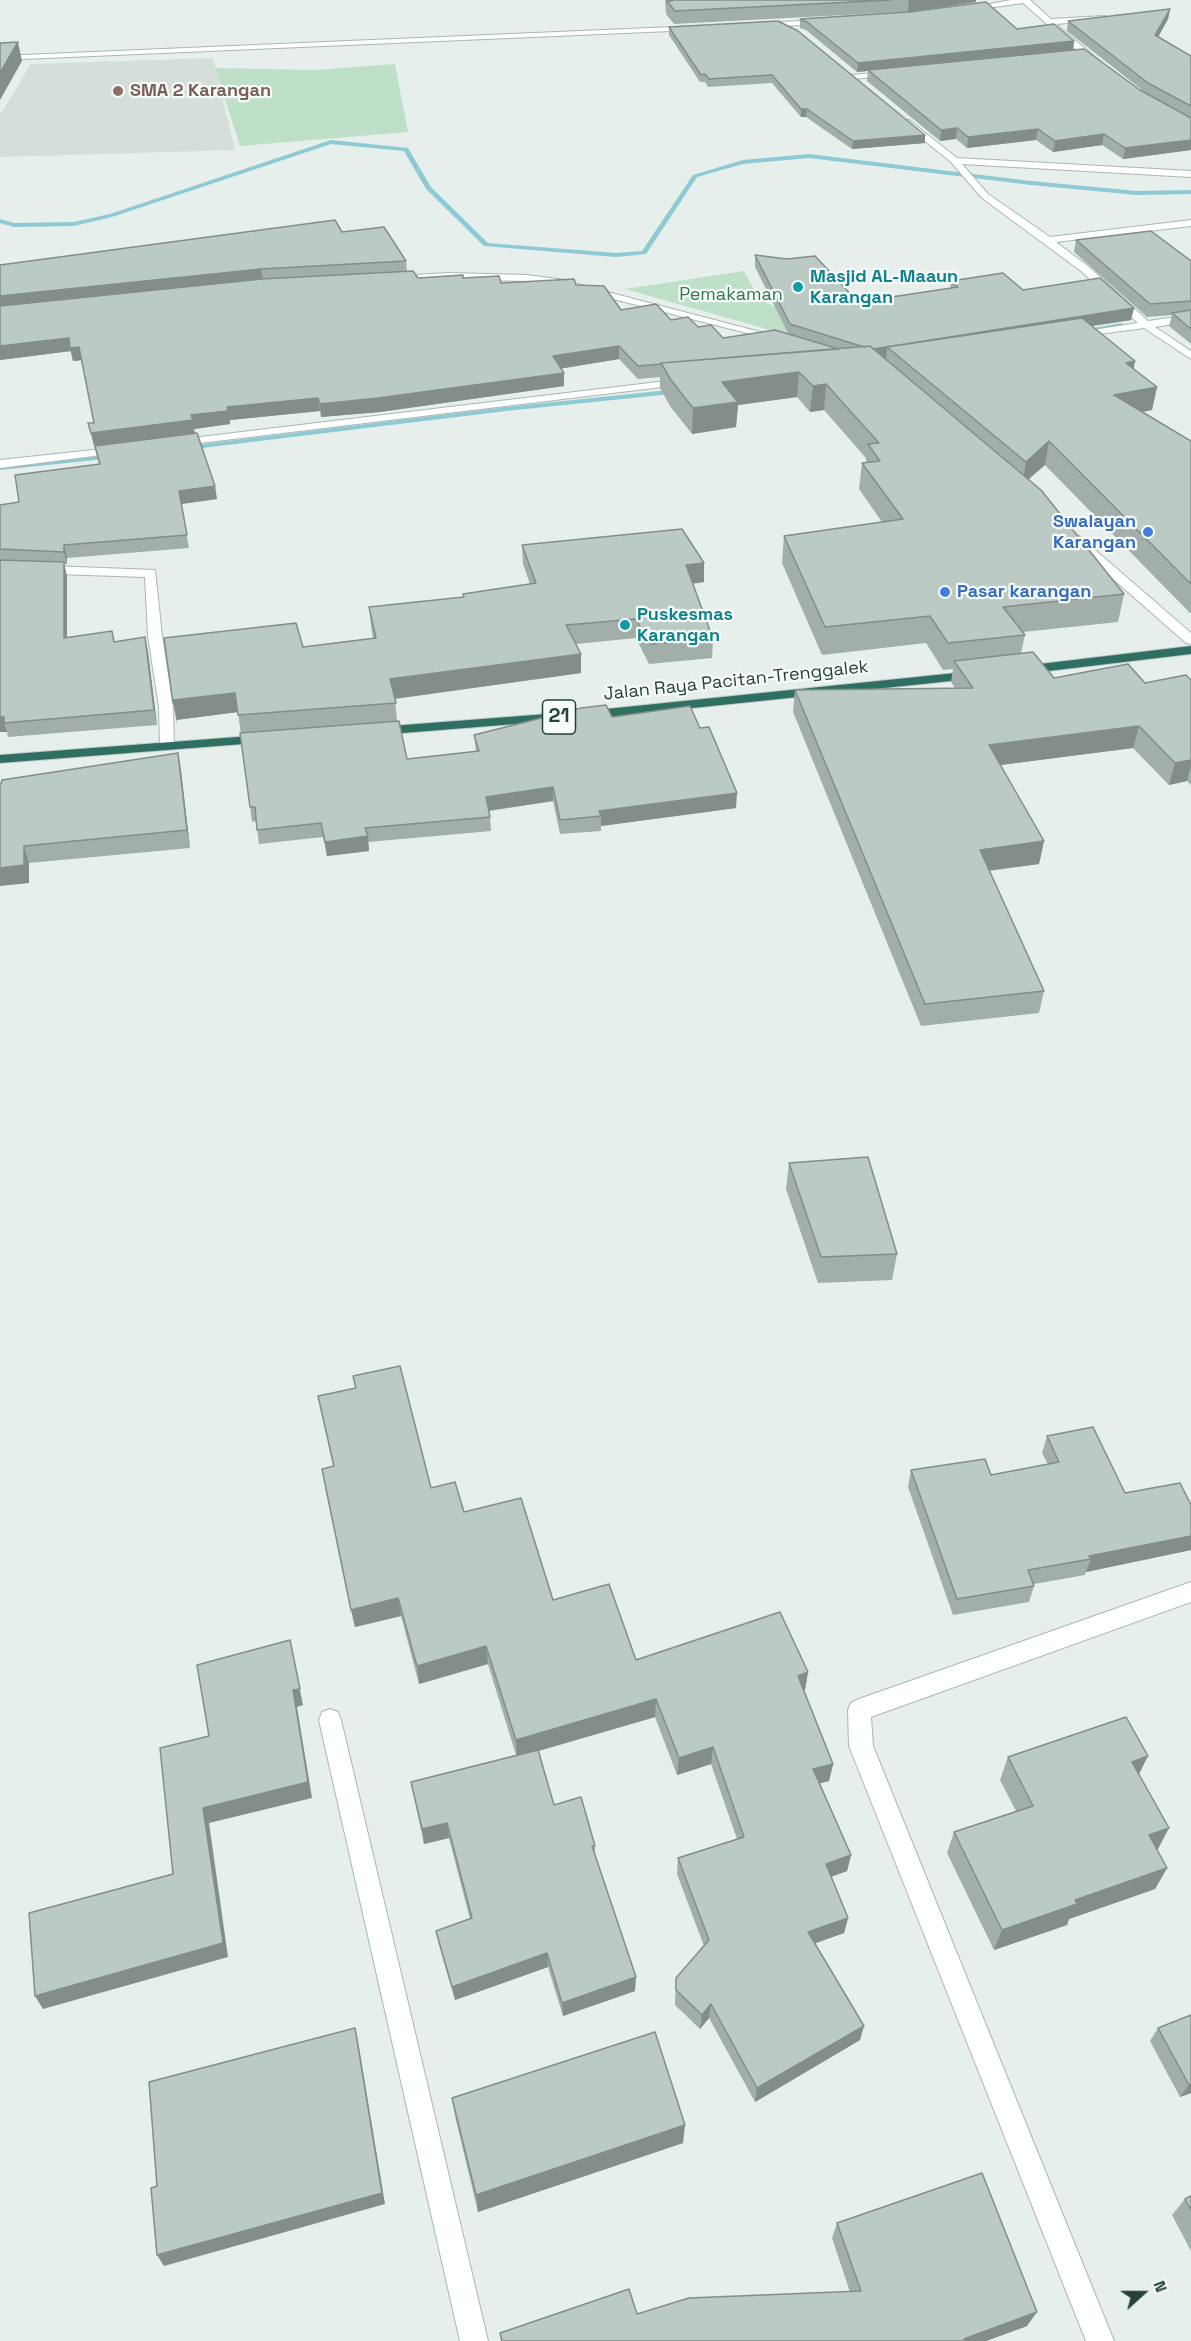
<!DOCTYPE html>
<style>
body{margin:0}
#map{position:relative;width:1191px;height:2341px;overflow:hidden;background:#e6efeb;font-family:"Space Grotesk",sans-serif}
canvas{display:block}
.north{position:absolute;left:1113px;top:2263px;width:60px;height:60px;-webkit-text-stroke:4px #f7fbf9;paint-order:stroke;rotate:69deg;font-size:16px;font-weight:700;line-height:24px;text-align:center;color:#24423a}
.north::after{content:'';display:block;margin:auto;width:21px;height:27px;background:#24423a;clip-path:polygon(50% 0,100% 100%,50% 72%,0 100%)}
</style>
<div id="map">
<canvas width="1191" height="2341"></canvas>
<div class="north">N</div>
</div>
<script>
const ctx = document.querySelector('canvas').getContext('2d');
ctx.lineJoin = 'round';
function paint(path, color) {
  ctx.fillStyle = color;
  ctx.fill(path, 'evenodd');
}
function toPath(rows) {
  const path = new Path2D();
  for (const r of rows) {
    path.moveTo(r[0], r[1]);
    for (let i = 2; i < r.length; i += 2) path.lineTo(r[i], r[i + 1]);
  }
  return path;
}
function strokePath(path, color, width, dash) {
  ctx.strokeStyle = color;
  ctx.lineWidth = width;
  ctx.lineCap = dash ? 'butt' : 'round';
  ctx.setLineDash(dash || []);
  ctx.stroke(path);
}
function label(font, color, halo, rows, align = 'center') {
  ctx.font = font + ' "Space Grotesk",sans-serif';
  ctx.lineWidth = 4.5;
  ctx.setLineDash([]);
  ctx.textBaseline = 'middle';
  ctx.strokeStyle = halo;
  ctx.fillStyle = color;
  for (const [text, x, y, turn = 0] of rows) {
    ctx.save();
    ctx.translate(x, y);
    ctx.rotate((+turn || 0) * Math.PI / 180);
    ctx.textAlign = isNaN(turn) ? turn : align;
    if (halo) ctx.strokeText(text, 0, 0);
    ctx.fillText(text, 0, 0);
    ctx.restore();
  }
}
paint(toPath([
 [213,58,235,150,0,157,0,115,31,64]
]), '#d4dfda');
paint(toPath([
 [395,64,408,132,240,146,215,68,314,70],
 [744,271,760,300,785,311,795,337,625,289]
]), '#bfe0c8');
paint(toPath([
 [331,140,408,148,431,187,488,243,616,253,642,251,693,175,743,160,809,154,1031,181,1137,191,1191,190,1191,194,1137,195,1031,185,809,158,743,164,697,177,646,254,616,257,484,246,426,189,404,151,331,144,112,217,74,226,14,227,0,223,0,219,14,223,74,222,110,214,331,140],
 [1121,323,1124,325,1123,326,1080,333,1077,331,1121,323],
 [678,389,682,391,681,393,506,411,186,450,182,448,186,446,506,407,678,389],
 [112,454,116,456,115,458,0,470,0,466,112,454]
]), '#8ec9d4');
const street = toPath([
 [1011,0,1030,0,1051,19,1105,16,1105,20,1102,20,1056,24,1101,62,1101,66,1095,66,1023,3,966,11,962,9,1011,0],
 [822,20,826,22,825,24,760,27,756,25,760,23,822,20],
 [697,26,697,30,694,30,0,60,0,56,697,26],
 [892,71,896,73,895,75,853,79,849,77,853,75,892,71],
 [903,120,909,120,957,158,1191,171,1191,177,962,164,988,194,1050,237,1191,220,1191,226,1056,242,1089,267,1148,321,1191,315,1191,321,1155,327,1191,351,1191,359,1144,328,1070,338,1070,334,1074,333,1138,323,1081,271,982,198,950,161,903,124,903,120],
 [449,273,526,275,558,279,787,339,782,342,558,285,526,281,449,279,394,282,389,279,394,276,449,273],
 [683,379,688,382,687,384,175,446,169,443,175,440,683,379],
 [121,447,127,450,125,452,0,468,0,460,121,447],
 [1075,535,1079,536,1191,633,1191,644,1186,643,1071,542,1069,539,1075,535],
 [0,564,155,570,162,636,173,707,174,746,172,749,162,749,160,746,159,707,148,636,145,577,0,572,0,564],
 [1191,1582,1191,1602,871,1717,873,1746,1114,2341,1086,2341,849,1746,848,1710,851,1703,859,1699,1191,1582],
 [330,1709,338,1712,341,1720,488,2341,460,2341,319,1720,322,1712,330,1709]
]);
const highway = toPath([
 [1191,646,1191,654,1023,674,1016,670,1023,666,1191,646],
 [975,671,982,675,980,678,587,719,580,715,587,711,975,671],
 [560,713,567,717,565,720,378,735,371,731,378,727,560,713],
 [264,735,269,736,271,739,269,742,0,763,0,755,264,735]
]);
strokePath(street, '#a8b8b2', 2);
strokePath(highway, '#c2cac8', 2);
paint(street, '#fff');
paint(highway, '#2f6f62');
paint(toPath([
 [665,0,976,0,976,2,909,12,1017,29,1074,41,1073,50,1140,90,1172,108,1146,93,1067,31,1068,21,1170,9,1168,19,1158,37,1191,56,1191,150,1123,159,1102,145,1053,152,1036,140,967,148,956,139,940,141,867,81,868,71,857,72,806,30,800,28,800,19,901,12,674,24,666,14],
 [669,27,925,143,852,149,806,117,801,117,772,83,708,87,705,82,700,82,669,35],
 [342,232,406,261,407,271,418,278,463,278,501,283,576,285,621,310,698,327,723,338,788,333,755,267,755,255,858,302,950,289,951,281,1023,290,1134,308,1131,320,1091,326,1134,369,1157,387,1152,410,1143,412,1191,441,1191,613,1190,613,1045,465,1028,479,1124,594,1118,622,1023,632,1025,635,1021,653,1054,678,1145,683,1191,680,1191,785,1187,781,1169,785,1133,748,1000,765,1044,841,1039,864,989,871,1044,991,1039,1013,921,1026,793,712,795,690,955,688,951,682,953,669,943,670,926,643,822,655,782,563,784,536,882,522,859,489,862,463,866,463,866,458,824,410,810,412,797,397,738,405,736,427,692,434,670,406,660,388,660,377,638,379,619,359,561,368,564,373,564,386,380,412,321,417,320,411,230,420,230,424,194,429,195,433,217,499,181,504,189,548,67,558,67,564,64,564,67,577,67,638,114,642,148,652,157,725,8,737,7,732,0,732,0,505,19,502,99,464,88,423,94,423,82,360,73,361,71,351,0,360,0,265],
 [1076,240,1191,261,1191,344,1169,326,1172,315,1147,317,1074,252],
 [522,545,704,582,693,584,713,639,712,658,649,664,636,638,576,644,581,654,581,673,395,699,397,721,407,759,476,751,474,735,612,717,736,808,601,826,601,831,560,834,553,801,489,811,490,817,491,831,368,842,369,851,327,856,323,837,259,844,256,821,252,822,238,712,176,720,177,723,173,703,303,647,373,638,371,626,369,607,463,597,463,594,530,584,523,564],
 [178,753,181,771,190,848,29,863,29,883,1,784],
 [789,1163,897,1254,892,1280,818,1283,786,1189],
 [353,1376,431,1488,464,1512,553,1600,636,1660,808,1672,805,1690,804,1690,833,1764,829,1781,820,1783,851,1855,847,1871,831,1877,848,1918,844,1933,815,1943,860,2040,755,2102,709,2018,700,2029,675,2005,676,1978,704,1946,677,1874,678,1858,737,1839,711,1764,677,1775,655,1717,539,1751,554,1805,595,1846,595,1856,635,1991,563,2016,548,1967,455,2000,439,1945,436,1931,470,1919,449,1838,424,1844,411,1782,516,1755,488,1664,419,1684,401,1616,355,1627,325,1487,333,1466,318,1396,355,1388],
 [1047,1436,1125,1493,1191,1505,1191,1550,1086,1572,1085,1575,1034,1584,1034,1586,1029,1602,953,1615,908,1487,911,1470,991,1475,1048,1464,1042,1453],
 [1008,1757,1139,1775,1158,1849,1157,1850,1167,1868,1155,1889,1069,1919,1067,1925,994,1950,947,1853,954,1832,1016,1811,1000,1780],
 [1191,2015,1191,2093,1180,2097,1150,2041,1158,2028],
 [452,2098,683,2143,478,2212,455,2116],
 [1191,2196,1191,2251,1172,2215,1185,2199],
 [837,2223,1027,2326,986,2341,501,2341,500,2333,637,2314,850,2292,832,2238]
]), '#a1aea9');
paint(toPath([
 [909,0,976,0,976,2,908,12],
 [1170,9,1168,19,1153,46,1155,35],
 [1074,41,1073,50,857,72,858,63],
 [18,42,22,61,0,100,0,73],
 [801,109,807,109,806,117,801,117],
 [957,128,956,139,940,141,941,130],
 [1038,129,1036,140,967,148,968,137],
 [1104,134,1102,145,1053,152,1055,141],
 [925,135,925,143,852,149,853,141],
 [1191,140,1191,150,1123,159,1125,148],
 [261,269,263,282,0,309,0,296],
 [1134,308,1131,320,898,356,887,347,886,358,870,361,871,349],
 [69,338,71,351,0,360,0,346],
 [619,346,619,359,553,370,553,356],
 [79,347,82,360,73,361,70,348],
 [1135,361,1131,384,1126,363],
 [799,372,797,397,738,405,736,427,692,434,693,408,722,382],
 [564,373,564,386,380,412,321,417,320,404],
 [826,384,824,410,810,412,813,386],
 [1157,387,1152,410,1109,417,1114,395],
 [318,398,320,411,230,420,230,424,194,429,195,434,94,446,91,433,191,415,227,407],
 [1049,441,1045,465,1022,485,1026,462],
 [215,486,217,499,181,504,179,491],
 [64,545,67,558,67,564,64,552],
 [64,562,67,577,67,653,64,638],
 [704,563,704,582,686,584,686,565],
 [145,637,148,652,157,725,154,710],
 [581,654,581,673,392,699,390,679],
 [235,693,238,712,176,720,177,723,173,700],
 [0,717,4,717,4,723,7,732,0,732],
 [1139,726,1133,748,985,767,989,745],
 [178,753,181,771,190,848,187,830],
 [1191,760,1191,766,1187,781,1169,785,1175,763],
 [553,787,553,801,486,811,486,797],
 [737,793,736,808,601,826,601,816,599,811],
 [368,836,369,851,327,856,325,842],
 [1044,841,1039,864,976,872,980,850],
 [24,846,29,863,29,883,0,886,0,868],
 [1191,1536,1191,1550,1086,1572,1091,1559,1089,1556],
 [398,1598,401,1616,355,1627,351,1610],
 [290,1640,303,1705,297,1707,312,1798,209,1823,228,1957,43,2009,35,1996,223,1943,203,1808,293,1690],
 [486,1646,488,1664,419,1684,417,1666],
 [808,1672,805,1690,795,1693,798,1676],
 [656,1699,655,1717,517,1757,516,1740],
 [713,1747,711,1764,677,1775,679,1758],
 [1148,1756,1137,1778,1132,1762],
 [833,1764,829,1781,810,1786,813,1769],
 [447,1823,449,1838,424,1844,422,1829],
 [1169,1828,1158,1849,1138,1856,1149,1835],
 [851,1855,847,1871,822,1880,826,1864],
 [1167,1868,1155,1889,1069,1919,1067,1925,994,1950,1002,1930,1075,1900],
 [848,1918,844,1933,805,1947,808,1932],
 [547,1953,548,1967,455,2000,452,1987],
 [636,1977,635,1991,563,2016,562,2003],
 [711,2004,709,2018,700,2029,702,2015],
 [864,2026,860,2040,755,2102,757,2088],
 [355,2028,358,2041,385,2204,164,2266,157,2255],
 [1191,2084,1191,2093,1180,2097,1189,2085],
 [685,2125,683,2143,478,2212,476,2195],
 [1037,2312,1027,2326,986,2341,963,2341,964,2339]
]), '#838d89');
const building = toPath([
 [671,0,891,0,675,11,667,1,672,1,671,0],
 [986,2,1017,29,1054,24,1074,41,858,63,807,22,800,19,909,12,986,2],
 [1170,9,1155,35,1191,56,1191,106,1148,83,1068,21,1170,9],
 [778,21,798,31,925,135,853,141,807,109,801,109,772,75,709,79,705,74,701,75,669,27,778,21],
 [18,42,0,73,0,43,18,42],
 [1084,49,1140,90,1191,118,1191,140,1125,148,1104,134,1055,141,1038,129,968,137,957,128,941,130,868,70,1084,49],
 [335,220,342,232,384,227,406,261,261,269,0,296,0,265,335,220],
 [1151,231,1191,261,1191,301,1150,304,1076,240,1151,231],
 [755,255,787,259,815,256,858,302,958,287,951,281,1003,273,1023,290,1100,278,1134,308,873,349,870,346,864,347,790,324,755,255],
 [413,271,418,278,463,275,463,278,499,276,501,283,574,279,576,285,604,286,621,310,656,304,671,320,688,317,698,327,711,325,723,338,775,330,839,349,661,363,661,364,638,366,619,346,553,356,564,373,378,398,320,404,318,398,227,407,228,411,191,415,193,420,91,433,88,423,94,423,79,347,70,348,69,338,0,346,0,306,262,279,413,271],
 [1191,310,1191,329,1172,313,1191,310],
 [1082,318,1135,361,1126,363,1157,387,1114,395,1191,441,1191,584,1049,441,1026,462,887,347,1082,318],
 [870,346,1041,490,1124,594,1003,607,1025,635,948,643,930,616,825,627,784,536,903,519,862,463,880,461,868,444,879,443,826,384,813,386,799,372,722,382,738,402,693,408,671,380,661,363,870,346],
 [197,433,215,486,179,491,187,535,64,545,64,552,0,549,0,505,19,502,15,475,100,464,95,446,197,433],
 [682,529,704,563,686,565,713,639,650,644,636,619,566,625,581,654,390,679,396,703,238,715,235,693,173,700,173,703,164,638,296,623,303,647,376,638,369,607,464,597,463,594,536,583,522,545,682,529],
 [0,560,64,562,64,638,112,631,114,642,145,637,154,710,4,723,4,717,0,717,0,560],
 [1033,652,1054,678,1128,664,1145,683,1186,675,1191,680,1191,760,1175,763,1139,726,989,745,1044,841,980,850,1044,991,925,1004,795,690,973,688,954,661,1033,652],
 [606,705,612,717,690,706,700,728,709,727,737,793,599,811,601,816,560,820,553,787,486,797,490,817,365,828,368,836,325,842,321,823,257,830,255,807,250,807,240,733,399,721,407,759,479,751,474,735,581,708,606,705],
 [178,753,187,830,24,846,24,865,0,868,0,784,1,784,2,780,178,753],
 [868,1157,897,1254,821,1257,789,1163,868,1157],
 [400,1366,431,1488,455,1482,464,1512,521,1498,553,1600,609,1584,636,1660,780,1612,808,1672,798,1676,833,1764,813,1769,851,1855,826,1864,848,1918,808,1932,864,2026,757,2088,711,2004,702,2015,676,1990,676,1978,709,1940,678,1858,744,1837,713,1747,679,1758,656,1699,516,1740,486,1646,417,1666,398,1598,351,1610,322,1469,334,1466,318,1396,356,1388,353,1376,400,1366],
 [1093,1427,1125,1493,1180,1483,1191,1505,1191,1536,1089,1556,1091,1559,1028,1570,1034,1586,957,1599,911,1470,985,1459,991,1475,1059,1462,1047,1436,1093,1427],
 [290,1640,300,1689,293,1690,308,1782,203,1808,223,1943,35,1996,29,1913,173,1874,160,1748,209,1736,197,1665,290,1640],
 [1126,1717,1148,1756,1132,1762,1169,1828,1149,1835,1167,1868,1075,1900,1077,1904,1002,1930,954,1832,1033,1806,1008,1757,1126,1717],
 [538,1750,554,1805,581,1797,595,1846,592,1846,636,1977,562,2003,547,1953,452,1987,436,1931,472,1918,447,1823,422,1829,411,1782,538,1750],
 [1191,2015,1191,2084,1189,2085,1158,2028,1191,2015],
 [355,2028,382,2193,157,2255,151,2188,157,2186,149,2082,355,2028],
 [655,2032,685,2125,476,2195,452,2098,655,2032],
 [982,2173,1037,2312,964,2339,965,2341,502,2341,500,2333,629,2289,637,2314,689,2298,861,2291,837,2223,982,2173],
 [1191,2196,1191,2210,1185,2199,1191,2196]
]);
paint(building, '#bbcac4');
strokePath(building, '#838d89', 1.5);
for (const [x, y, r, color] of [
 [118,91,6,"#8d6e63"],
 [798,287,6,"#0f9aa8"],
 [1148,532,6,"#3f7fe0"],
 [945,592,6,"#3f7fe0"],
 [625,625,6,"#0f9aa8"]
]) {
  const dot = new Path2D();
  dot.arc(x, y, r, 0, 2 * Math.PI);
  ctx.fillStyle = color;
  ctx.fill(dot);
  strokePath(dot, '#f7fbf9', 2);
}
label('bold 18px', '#785e54', '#f7fbf9', [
 ["SMA 2 Karangan",130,91]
], 'left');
label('bold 18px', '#0d838f', '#f7fbf9', [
 ["Masjid AL-Maaun",810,277],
 ["Karangan",810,298],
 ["Puskesmas",637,615],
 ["Karangan",637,636]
], 'left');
label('18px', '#2d7a4b', '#f7fbf9', [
 ["Pemakaman",731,295]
]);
label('bold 18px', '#366cbe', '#f7fbf9', [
 ["Swalayan",1136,522],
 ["Karangan",1136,543],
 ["Pasar karangan",957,592,"left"]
], 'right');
label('18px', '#24423a', '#f7fbf9', [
 ["Jalan Raya Pacitan-Trenggalek",736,681,-6]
]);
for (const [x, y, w] of [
 [559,717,33]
]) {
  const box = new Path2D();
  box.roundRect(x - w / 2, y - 17, w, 34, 4.5);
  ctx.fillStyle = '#f7fbf9';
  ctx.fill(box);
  strokePath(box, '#24423a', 1.5);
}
label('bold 20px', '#24423a', null, [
 ["21",559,717]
]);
</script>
